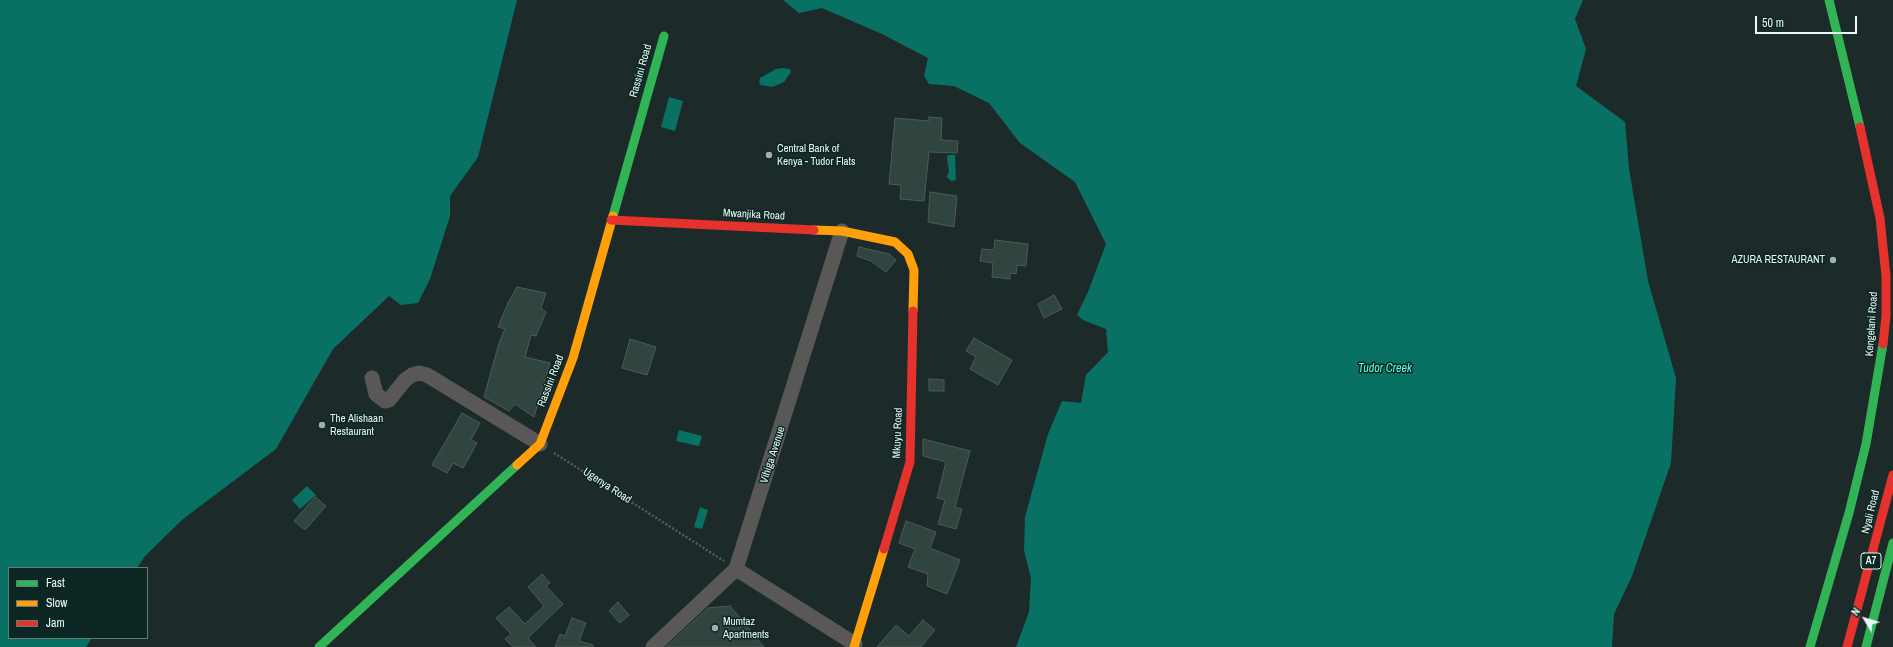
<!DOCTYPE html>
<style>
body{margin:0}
#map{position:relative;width:1893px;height:647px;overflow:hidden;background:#1c2b29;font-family:"Archivo Narrow",sans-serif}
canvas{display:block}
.legend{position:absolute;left:8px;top:567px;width:140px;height:72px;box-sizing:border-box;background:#0c2723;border:1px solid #647b77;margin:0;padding:5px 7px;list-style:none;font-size:12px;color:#e8f8f5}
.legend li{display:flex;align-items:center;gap:8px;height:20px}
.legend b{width:20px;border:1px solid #647b77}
.north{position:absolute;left:1845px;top:599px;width:40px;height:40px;-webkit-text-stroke:3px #0c2723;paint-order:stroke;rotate:308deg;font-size:11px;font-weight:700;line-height:16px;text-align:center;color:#e8f8f5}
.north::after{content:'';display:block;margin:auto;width:14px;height:18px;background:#e8f8f5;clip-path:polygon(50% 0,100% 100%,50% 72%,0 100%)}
.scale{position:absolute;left:1755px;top:16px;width:102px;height:18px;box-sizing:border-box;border:2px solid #e8f8f5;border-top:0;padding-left:5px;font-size:12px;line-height:14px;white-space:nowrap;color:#e8f8f5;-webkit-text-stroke:3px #0c2723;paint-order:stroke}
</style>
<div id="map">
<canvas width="1893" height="647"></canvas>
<ul class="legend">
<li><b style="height:5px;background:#30b455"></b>Fast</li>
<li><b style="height:5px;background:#ff9f0a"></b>Slow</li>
<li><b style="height:5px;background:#e5322d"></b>Jam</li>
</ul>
<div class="north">N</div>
<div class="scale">50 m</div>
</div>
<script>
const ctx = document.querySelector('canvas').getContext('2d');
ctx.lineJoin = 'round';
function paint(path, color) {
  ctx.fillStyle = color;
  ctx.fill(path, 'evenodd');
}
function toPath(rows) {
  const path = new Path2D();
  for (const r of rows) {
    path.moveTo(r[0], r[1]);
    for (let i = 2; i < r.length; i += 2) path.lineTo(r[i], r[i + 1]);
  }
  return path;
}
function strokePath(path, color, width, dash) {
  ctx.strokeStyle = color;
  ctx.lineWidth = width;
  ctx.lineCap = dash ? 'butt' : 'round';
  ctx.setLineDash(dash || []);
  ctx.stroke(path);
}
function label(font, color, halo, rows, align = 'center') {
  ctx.font = font + ' "Archivo Narrow",sans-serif';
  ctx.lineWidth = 3;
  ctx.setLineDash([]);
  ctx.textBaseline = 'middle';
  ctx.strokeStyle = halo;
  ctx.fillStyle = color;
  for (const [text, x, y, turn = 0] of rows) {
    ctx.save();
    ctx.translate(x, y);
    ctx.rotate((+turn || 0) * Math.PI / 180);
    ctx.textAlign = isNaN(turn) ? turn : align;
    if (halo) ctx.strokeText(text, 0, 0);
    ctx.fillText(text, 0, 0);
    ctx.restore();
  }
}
paint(toPath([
 [0,0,517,0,478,157,450,196,450,216,430,279,418,303,401,305,389,296,333,349,276,449,183,519,145,556,137,568,9,568,9,638,92,638,86,647,0,647],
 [783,0,1583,0,1575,19,1586,49,1576,86,1625,122,1629,169,1648,281,1676,378,1671,463,1632,576,1614,614,1612,647,1016,647,1029,612,1031,578,1024,550,1025,517,1048,434,1062,401,1081,403,1086,375,1108,352,1106,329,1083,320,1077,315,1088,292,1106,244,1075,182,1020,143,989,103,954,86,929,84,924,76,928,58,882,34,822,8,799,13],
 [783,68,790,69,791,72,784,82,772,87,761,85,759,82,760,78,776,69],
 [669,97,683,101,675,131,661,127],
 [948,155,955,155,956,180,951,181,947,177,949,171,947,159],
 [679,430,702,436,699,446,676,441],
 [307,486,316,495,300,509,292,500],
 [700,507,708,510,702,529,694,527]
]), '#097164');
const building = toPath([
 [929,117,942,118,941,140,958,141,957,153,929,152,924,201,900,199,901,185,889,184,895,118,929,121,929,117],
 [930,192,957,196,954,227,928,222,930,192],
 [995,240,1028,244,1026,266,1017,265,1016,274,1010,273,1010,279,992,277,993,263,980,261,982,249,994,250,995,240],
 [859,247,889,254,896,260,886,272,871,261,857,256,859,247],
 [517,287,546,293,541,308,546,312,536,336,531,335,525,357,550,363,534,417,515,404,509,411,484,397,499,343,505,329,498,327,508,303,517,287],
 [1054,295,1062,309,1044,318,1038,304,1054,295],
 [974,338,1012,360,998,385,970,369,976,357,966,351,974,338],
 [630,339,656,347,647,375,622,368,630,339],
 [929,379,944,380,944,391,929,391,929,379],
 [462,413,480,423,471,440,477,443,463,468,453,463,447,473,432,465,462,413],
 [923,439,970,451,955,507,962,509,956,529,938,524,945,500,937,498,946,462,923,456,923,439],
 [315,497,326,506,305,530,294,521,315,497],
 [906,521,936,532,930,548,960,560,947,594,927,586,928,574,908,567,915,549,899,543,906,521],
 [542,574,550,583,546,586,563,604,528,638,536,647,513,647,505,639,511,634,496,618,509,607,525,624,544,606,528,587,542,574],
 [618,602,629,615,620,623,609,611,618,602],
 [730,606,764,647,666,647,708,608,730,606],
 [572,618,586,623,579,641,593,645,593,647,555,647,560,634,565,636,572,618],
 [923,620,935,630,921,647,877,647,896,625,909,636,923,620]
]);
paint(building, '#304440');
strokePath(building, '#4e5a58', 1);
strokePath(toPath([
 [554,453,724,561]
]), '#585b59', 2.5, [2, 2]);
strokePath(toPath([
 [372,378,376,394,385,401,389,400,405,380,412,375,419,373,427,375,540,444],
 [736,569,855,644],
 [653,647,736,569,842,231]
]), '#595857', 15);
strokePath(toPath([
 [1829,0,1860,127],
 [613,216,664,36],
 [319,647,517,465],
 [1810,647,1849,513,1866,444,1883,344],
 [1866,647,1893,543]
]), '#30b455', 9);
strokePath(toPath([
 [814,230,842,231,895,242,908,254,914,270,913,311],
 [517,465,540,444,573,358,613,216],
 [854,647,884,549]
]), '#ff9f0a', 9);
strokePath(toPath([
 [1860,127,1880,218,1886,276,1886,316,1883,344],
 [611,220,814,230],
 [884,549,910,462,913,311],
 [1847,647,1893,475]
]), '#e5322d', 9);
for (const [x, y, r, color] of [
 [769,155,4,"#a1b0ae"],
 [1833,260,4,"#a1b0ae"],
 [322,425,4,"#a1b0ae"],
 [715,628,4,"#a1b0ae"]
]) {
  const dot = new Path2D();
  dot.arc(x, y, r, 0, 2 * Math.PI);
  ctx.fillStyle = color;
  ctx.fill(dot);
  strokePath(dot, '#0c2723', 1.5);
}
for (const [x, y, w] of [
 [1871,561,20]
]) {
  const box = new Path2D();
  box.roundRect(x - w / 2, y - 8, w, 16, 3);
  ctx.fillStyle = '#0c2723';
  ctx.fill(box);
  strokePath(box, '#e8f8f5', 1);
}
label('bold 10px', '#e8f8f5', null, [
 ["A7",1871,561]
]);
label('11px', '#e8f8f5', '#0c2723', [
 ["Rassini Road",641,71,-74],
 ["Mwanjika Road",754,215,3],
 ["Kengelani Road",1872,324,-86],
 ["Rassini Road",551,381,-69],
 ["Mkuyu Road",898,433,-88],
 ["Vihiga Avenue",773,455,-72],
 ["Ugenya Road",607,486,33],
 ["Nyali Road",1871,512,-76]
]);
label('11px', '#e8f8f5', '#0c2723', [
 ["Central Bank of",777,149],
 ["Kenya - Tudor Flats",777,162],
 ["AZURA RESTAURANT",1825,260,"right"],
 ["The Alishaan",330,419],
 ["Restaurant",330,432],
 ["Mumtaz",723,622],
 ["Apartments",723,635]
], 'left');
label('italic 12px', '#51ffe5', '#0c2723', [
 ["Tudor Creek",1385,369]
]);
</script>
